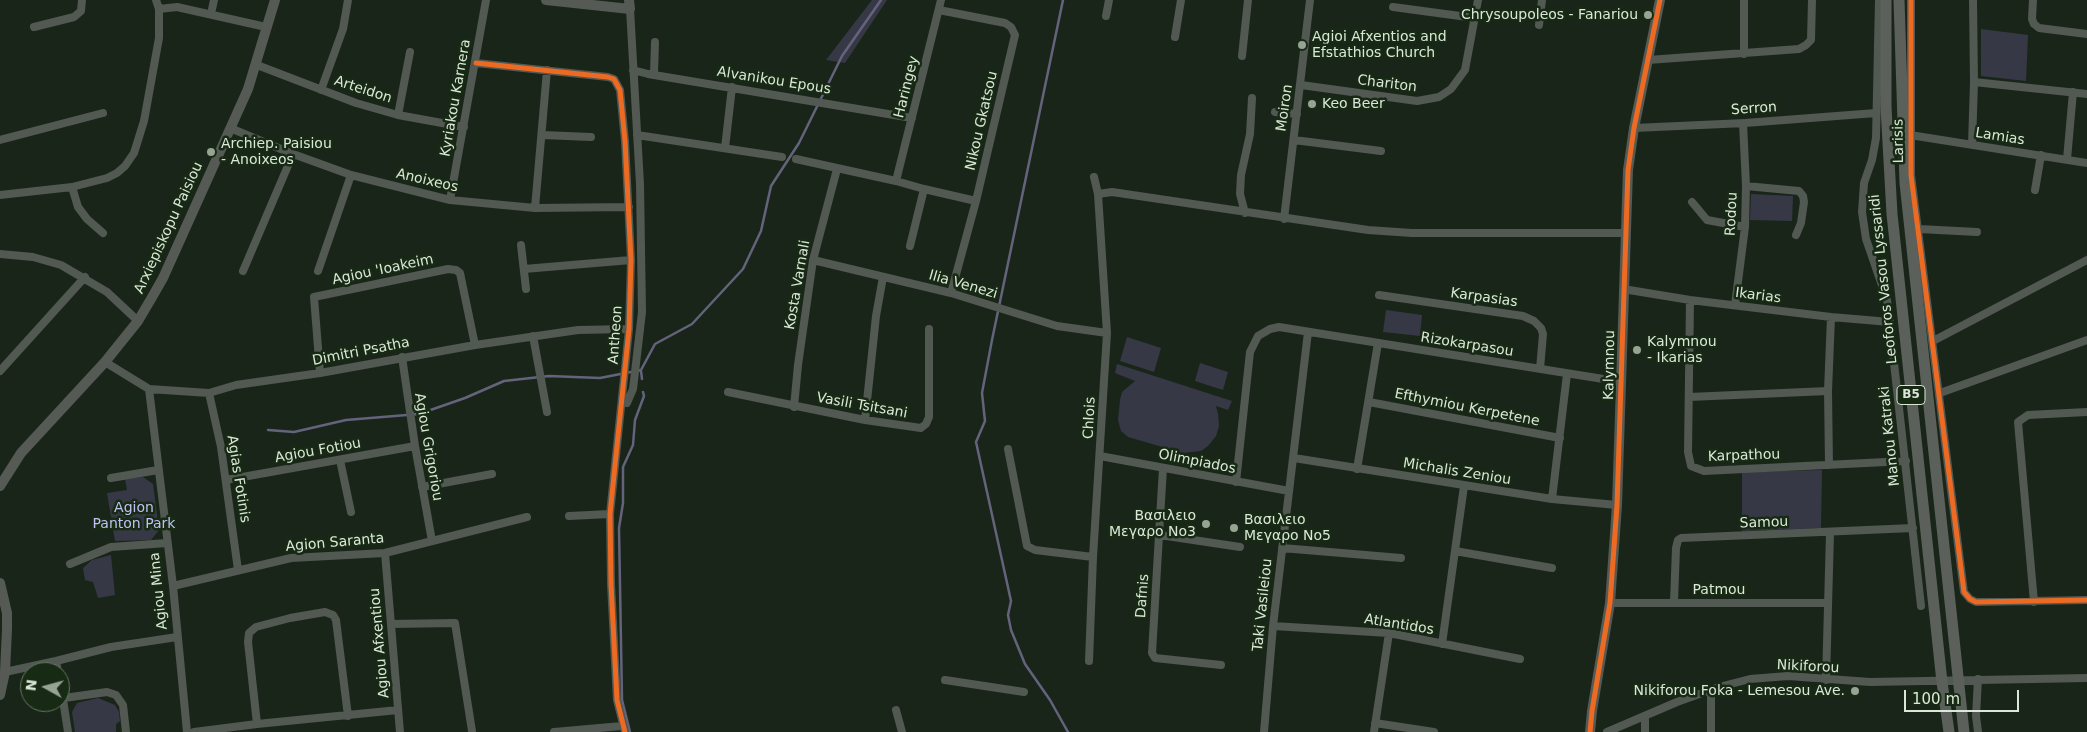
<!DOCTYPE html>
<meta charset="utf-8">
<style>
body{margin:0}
#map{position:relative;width:2087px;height:732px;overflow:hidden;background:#1a2519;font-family:"DejaVu Sans",sans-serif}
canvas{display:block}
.north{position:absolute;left:20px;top:662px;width:50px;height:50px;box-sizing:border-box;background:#172a14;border:1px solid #657662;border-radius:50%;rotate:277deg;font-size:14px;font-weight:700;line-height:20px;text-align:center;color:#dbe7d8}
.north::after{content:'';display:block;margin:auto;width:18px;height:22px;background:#97a395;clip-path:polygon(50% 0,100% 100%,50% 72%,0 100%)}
.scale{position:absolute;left:1904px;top:690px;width:115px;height:22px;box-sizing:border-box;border:2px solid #dbe7d8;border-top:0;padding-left:6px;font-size:15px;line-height:18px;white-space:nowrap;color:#dbe7d8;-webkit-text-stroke:4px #172a14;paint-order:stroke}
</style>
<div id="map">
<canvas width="2087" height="732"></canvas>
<div class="north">N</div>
<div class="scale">100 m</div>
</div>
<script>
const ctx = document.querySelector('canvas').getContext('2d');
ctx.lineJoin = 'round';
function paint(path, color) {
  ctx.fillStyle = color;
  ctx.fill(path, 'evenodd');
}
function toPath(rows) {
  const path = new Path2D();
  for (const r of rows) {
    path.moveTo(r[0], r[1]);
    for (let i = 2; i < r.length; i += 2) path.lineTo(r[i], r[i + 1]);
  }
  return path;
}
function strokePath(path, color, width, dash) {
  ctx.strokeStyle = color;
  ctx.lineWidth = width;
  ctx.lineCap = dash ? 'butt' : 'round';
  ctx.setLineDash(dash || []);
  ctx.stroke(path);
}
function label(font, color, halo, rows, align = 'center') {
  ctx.font = font + ' "DejaVu Sans",sans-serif';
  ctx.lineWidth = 5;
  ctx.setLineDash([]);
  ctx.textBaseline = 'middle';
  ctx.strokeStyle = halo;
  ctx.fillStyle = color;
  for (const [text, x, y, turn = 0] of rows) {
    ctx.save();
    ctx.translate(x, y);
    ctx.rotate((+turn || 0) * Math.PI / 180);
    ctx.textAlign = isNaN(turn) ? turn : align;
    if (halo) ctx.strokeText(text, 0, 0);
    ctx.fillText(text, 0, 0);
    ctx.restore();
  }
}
paint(toPath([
 [872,0,887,0,845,63,826,60],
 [1981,29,2028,35,2026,81,1981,76],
 [1751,194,1793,196,1792,221,1750,220],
 [1386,310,1422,315,1420,336,1383,332],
 [1127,337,1161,348,1154,372,1120,361],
 [1200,363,1228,372,1223,390,1195,381],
 [1117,364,1232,401,1228,410,1216,406,1218,414,1219,426,1216,436,1208,446,1201,451,1183,453,1128,437,1121,431,1118,420,1120,400,1122,392,1135,381,1115,373],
 [1822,470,1821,528,1742,531,1742,472],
 [143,477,153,484,159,530,151,540,115,541,107,493,127,490,125,479],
 [111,555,115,595,98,598,93,582,85,580,83,568,92,560],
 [98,698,115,705,119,712,120,721,116,724,116,732,75,732,72,712,77,703]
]), '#373845');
strokePath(toPath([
 [1063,0,992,340,982,393,985,421,976,442,1011,601,1008,615,1011,630,1025,664,1050,700,1068,732],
 [641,371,642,379],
 [268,430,294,432,346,420,419,414,465,398,504,381,549,376,600,378,641,370,655,344,692,324,743,269,761,231,771,186,799,143,842,56,881,0],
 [630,732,622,700,619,528,623,503,623,467,633,445,635,420,644,396,643,392]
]), '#63637c', 2.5);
strokePath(toPath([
 [1744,0,1744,54],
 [1879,0,1876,138,1872,160,1864,183,1862,212,1866,239,1887,300,1921,606],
 [1911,0,1911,175,1964,592,1970,599,1976,602,2087,600],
 [2033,0,2032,19,2034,24,2039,28,2087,34],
 [1393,7,1475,18],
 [159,9,177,7,266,27],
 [939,10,1005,23,1011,27,1015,35,976,201,951,293],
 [211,14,214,0],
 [1106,16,1109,0],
 [1539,25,1542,0],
 [34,27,74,17,81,11,82,0],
 [1175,37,1181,0],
 [1242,56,1248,0],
 [1648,60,1799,49,1806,45,1811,40,1812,0],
 [476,63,608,77,614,79,620,90,625,141,631,260,629,329,610,514,611,584,617,700,625,732],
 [257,65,356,103,398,115,464,127],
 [633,70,648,74,912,118],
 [654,74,655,42],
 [1974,82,2087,94],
 [1301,85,1417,101,1439,97,1451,89,1465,70,1478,0],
 [321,90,343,29,348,0],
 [1275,112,1297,114],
 [398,115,410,52],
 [230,128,293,154,351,175,450,200,535,208,629,207],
 [1634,128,1745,123,1876,113],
 [542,135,591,137],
 [637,135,782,157],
 [1910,135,2087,163],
 [0,140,103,113],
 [1294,140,1381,151],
 [1972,145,1974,82,1973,0],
 [725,148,732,87],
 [796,159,896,181,924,189,976,201],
 [2067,159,2073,92],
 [896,181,941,0],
 [1746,186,1799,191,1803,196,1804,202,1801,223,1796,235],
 [72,187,78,207,87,219,103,233],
 [2035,190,2041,155],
 [1098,194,1112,192,1368,230,1412,233,1625,233],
 [0,195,72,187,107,178,117,173,125,166,134,153,144,121,159,38,159,9,156,0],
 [450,200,486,0],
 [1692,202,1707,220,1745,227],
 [535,208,547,70],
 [1245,213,1240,194,1241,175,1250,134,1252,98],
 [1284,219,1310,0],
 [1919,229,1977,232],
 [521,245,526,289],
 [910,246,924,189],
 [0,254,33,257,61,265,107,292,138,321],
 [813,260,951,293,1057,326,1107,333],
 [524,269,631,260],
 [243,271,293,154],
 [318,271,351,175],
 [1623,289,1690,300,1831,317,1890,322],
 [1379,295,1523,316,1534,321,1541,328,1543,334,1540,369],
 [1690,300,1688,452,1691,466,1704,471,1906,461],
 [1735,305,1745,227,1746,186,1743,123],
 [533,336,547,412],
 [1933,341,2087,260],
 [402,357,415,446,432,541],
 [105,362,149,389,209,393,236,385,320,373,475,345,578,330,629,329],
 [0,371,85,277],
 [320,373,314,297,448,269,456,270,460,273,475,345],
 [149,389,173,586,187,732],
 [728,392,865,420,921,428,926,424,929,417,929,329],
 [209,393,221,447,238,570],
 [1940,393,2087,340],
 [1689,397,1828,391],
 [1369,402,1560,438],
 [627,403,633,389,642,312,640,184,630,9],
 [794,407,798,365,813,260,837,169],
 [865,420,876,316,883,277],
 [1008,449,1027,546,1035,550,1093,557],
 [1100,456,1289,491],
 [1294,458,1552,499,1617,505],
 [340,460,351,512],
 [1829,465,1828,391,1831,317],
 [1163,468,1152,653,1155,658,1221,665],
 [1357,469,1378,343],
 [111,478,158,470],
 [226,480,415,446],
 [1236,482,1250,352,1258,336,1270,329,1279,327,1622,382],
 [422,487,492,474],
 [1552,499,1567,374],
 [569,516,610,514],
 [1160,535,1240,547],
 [1282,548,1401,558],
 [1455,551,1552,568],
 [385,553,400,732],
 [70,564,111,547,167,543],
 [173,586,291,558,385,553,527,517],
 [1674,602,1676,548,1678,540,1681,538,1913,528],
 [2034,602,2018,422,2028,415,2087,412],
 [1610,603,1827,603],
 [391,624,455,623,472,731],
 [1273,626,1389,633,1520,659],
 [1442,644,1464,486],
 [56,661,58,672],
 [1089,661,1093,557,1107,333,1098,194,1094,177],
 [5,672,56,661,111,647,177,637],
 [60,680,68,732],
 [945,680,1024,692],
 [1826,680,1830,533],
 [64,698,107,692,116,695,123,705,126,732],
 [896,710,902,732],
 [1375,723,1434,732],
 [257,724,248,642,249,633,256,627,290,618,325,612,333,615,336,620,348,716],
 [194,732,257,724,398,710],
 [554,732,622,726],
 [1264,732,1273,626,1308,332],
 [1374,732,1389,633],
 [1607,732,1677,702,1719,687,1750,679,1788,676,1870,682,2087,678],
 [1645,732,1645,717],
 [1711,732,1711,690],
 [1978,732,1976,716,1978,679]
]), '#525852', 8);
strokePath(toPath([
 [546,0,630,9,629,0],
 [0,486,21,453,105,362,138,321,151,299,163,278,248,89,275,0],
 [0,583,7,613,7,629,5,672,0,695],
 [1590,732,1592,711,1610,603,1617,505,1628,170,1634,128,1660,0]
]), '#555a54', 10);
strokePath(toPath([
 [1886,0,1886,107,1892,214,1942,682,1949,732],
 [1899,0,1905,183,1964,732]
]), '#5b615a', 11);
strokePath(toPath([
 [1911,0,1911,175,1964,592,1970,599,1976,602,2087,600],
 [476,63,608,77,614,79,620,90,625,141,631,260,629,329,610,514,611,584,617,700,625,732],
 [1590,732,1592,711,1610,603,1617,505,1628,170,1634,128,1660,0]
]), '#ed6a23', 5);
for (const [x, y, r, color] of [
 [1648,15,5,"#97a395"],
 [1302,45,5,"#97a395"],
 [1312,104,5,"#97a395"],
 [211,152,5,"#97a395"],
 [1637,350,5,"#97a395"],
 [1206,524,5,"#97a395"],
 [1234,528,5,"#97a395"],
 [1855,691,5,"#97a395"]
]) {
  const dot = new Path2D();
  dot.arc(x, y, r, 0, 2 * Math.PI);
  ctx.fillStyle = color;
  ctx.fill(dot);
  strokePath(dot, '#172a14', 2);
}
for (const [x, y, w] of [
 [1911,395,28]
]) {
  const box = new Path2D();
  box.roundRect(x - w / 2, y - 9.5, w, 19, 4);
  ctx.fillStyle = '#172a14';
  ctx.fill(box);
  strokePath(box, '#dbe7d8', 1);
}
label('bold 12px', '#dbe7d8', null, [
 ["B5",1911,395]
]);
label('14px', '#dbe7d8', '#172a14', [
 ["Chrysoupoleos - Fanariou",1638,15,"right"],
 ["Agioi Afxentios and",1312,37],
 ["Efstathios Church",1312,53],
 ["Keo Beer",1322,104],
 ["Archiep. Paisiou",221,144],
 ["- Anoixeos",221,160],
 ["Kalymnou",1647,342],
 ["- Ikarias",1647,358],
 ["Βασιλειο",1196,516,"right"],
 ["Μεγαρο Νο3",1196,532,"right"],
 ["Βασιλειο",1244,520],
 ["Μεγαρο Νο5",1244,536],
 ["Nikiforou Foka - Lemesou Ave.",1845,691,"right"]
], 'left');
label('14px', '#dbe7d8', '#172a14', [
 ["Alvanikou Epous",774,81,9],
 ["Chariton",1387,84,7],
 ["Haringey",907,87,-76],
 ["Arteidon",363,90,18],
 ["Kyriakou Karnera",456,98,-80],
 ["Moiron",1285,108,-82],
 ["Serron",1754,109,-4],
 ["Nikou Gkatsou",982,121,-77],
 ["Lamias",2000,137,9],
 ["Larisis",1899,141,-91],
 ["Anoixeos",427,181,13],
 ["Rodou",1732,214,-87],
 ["Arxiepiskopu Paisiou",169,228,-65],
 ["Agiou 'Ioakeim",383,270,-12],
 ["Leoforos Vasou Lyssaridi",1884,279,-96],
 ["Kosta Varnali",798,285,-80],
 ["Ilia Venezi",963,285,16],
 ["Ikarias",1758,296,7],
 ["Karpasias",1484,298,8],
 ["Antheon",616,335,-86],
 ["Rizokarpasou",1467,345,9],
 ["Dimitri Psatha",361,352,-11],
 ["Kalymnou",1610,365,-89],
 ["Vasili Tsitsani",862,406,10],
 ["Efthymiou Kerpetene",1467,408,11],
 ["Chlois",1090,418,-87],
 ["Manou Katraki",1890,436,-96],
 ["Agiou Grigoriou",428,447,80],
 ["Agiou Fotiou",318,451,-10],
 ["Karpathou",1744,456,-2],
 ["Olimpiados",1197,462,11],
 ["Michalis Zeniou",1457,472,9],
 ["Agias Fotinis",238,479,81],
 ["Samou",1764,523,-2],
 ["Agion Saranta",335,543,-5],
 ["Patmou",1719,590],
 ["Agiou Mina",159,591,-96],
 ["Dafnis",1143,596,-86],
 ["Taki Vasileiou",1263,605,-84],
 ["Atlantidos",1399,625,9],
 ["Agiou Afxentiou",380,643,-95],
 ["Nikiforou",1808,667,3]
]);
label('14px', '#c1c0f5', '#172a14', [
 ["Agion",134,508],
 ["Panton Park",134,524]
]);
</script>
